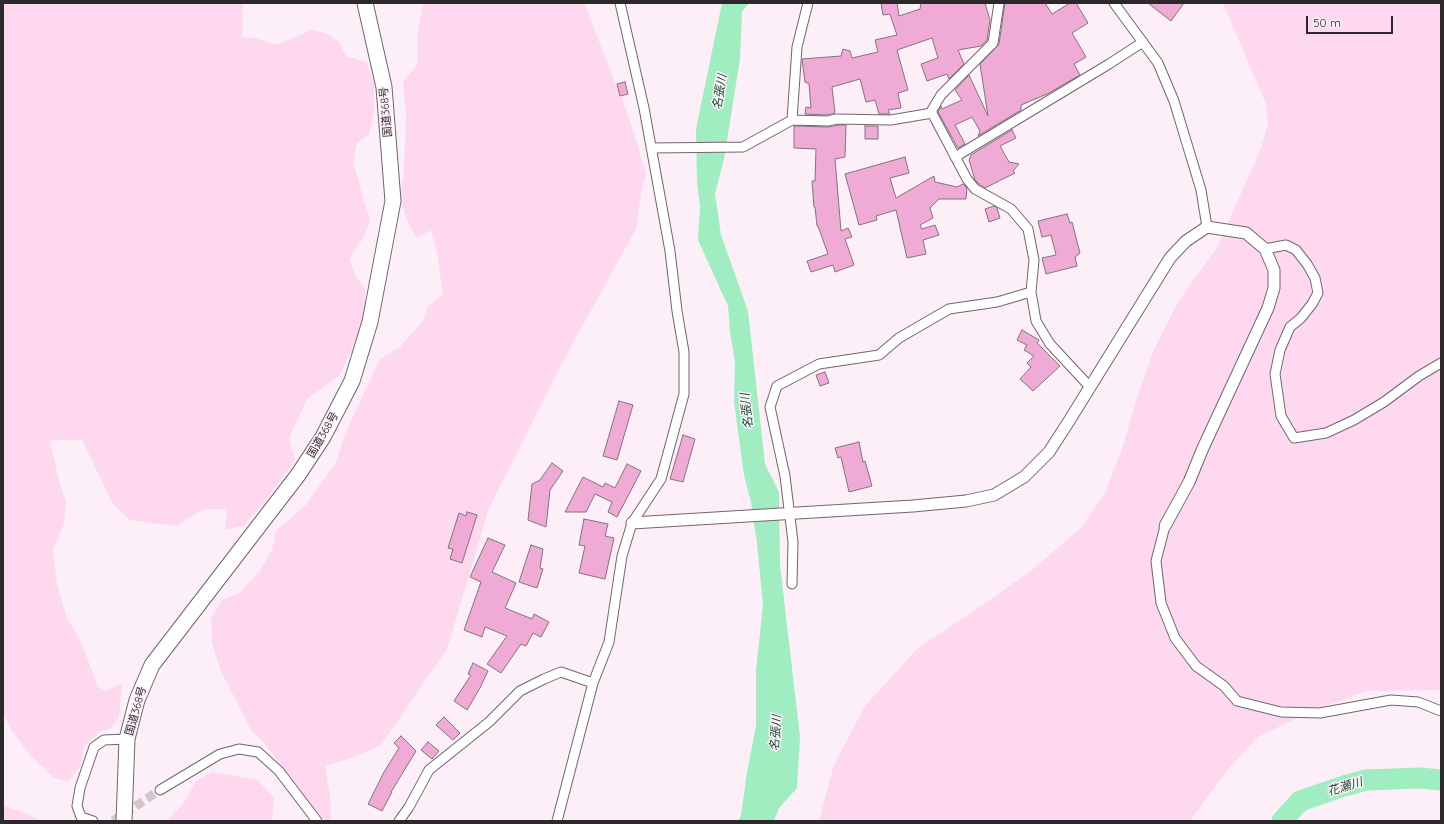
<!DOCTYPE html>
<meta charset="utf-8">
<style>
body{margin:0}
#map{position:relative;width:1444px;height:824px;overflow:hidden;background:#fdeff7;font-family:Quicksand,sans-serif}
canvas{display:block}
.frame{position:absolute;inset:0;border:4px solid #2d282b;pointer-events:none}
.scale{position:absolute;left:1306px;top:16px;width:87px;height:18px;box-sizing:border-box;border:2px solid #2d282b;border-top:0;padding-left:5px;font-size:12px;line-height:14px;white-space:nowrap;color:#2d282b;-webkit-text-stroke:3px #fdeff7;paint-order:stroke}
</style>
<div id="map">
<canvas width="1444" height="824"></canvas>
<div class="frame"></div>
<div class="scale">50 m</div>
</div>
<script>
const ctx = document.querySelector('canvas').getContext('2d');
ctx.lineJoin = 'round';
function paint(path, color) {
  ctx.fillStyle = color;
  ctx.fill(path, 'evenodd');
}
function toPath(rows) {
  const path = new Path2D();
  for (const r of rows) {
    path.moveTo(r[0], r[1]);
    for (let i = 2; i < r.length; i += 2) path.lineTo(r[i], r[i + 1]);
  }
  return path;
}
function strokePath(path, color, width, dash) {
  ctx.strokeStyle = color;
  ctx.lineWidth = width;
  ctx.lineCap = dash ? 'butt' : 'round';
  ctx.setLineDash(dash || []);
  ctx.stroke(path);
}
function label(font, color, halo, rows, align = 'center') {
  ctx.font = font + ' Quicksand,"Noto Sans JP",sans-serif';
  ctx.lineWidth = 3;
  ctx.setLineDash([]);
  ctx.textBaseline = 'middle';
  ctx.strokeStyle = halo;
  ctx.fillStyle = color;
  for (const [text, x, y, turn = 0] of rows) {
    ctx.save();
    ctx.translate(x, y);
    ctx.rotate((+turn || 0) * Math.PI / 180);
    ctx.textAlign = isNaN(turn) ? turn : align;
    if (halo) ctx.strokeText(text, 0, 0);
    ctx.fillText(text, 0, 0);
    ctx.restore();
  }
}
paint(toPath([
 [3,3,243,3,242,37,255,38,277,45,312,30,328,34,339,42,346,56,366,62,374,83,374,111,369,135,357,143,353,162,370,222,363,238,349,259,358,280,365,288,365,320,340,375,307,399,289,438,295,460,264,503,243,526,225,530,227,509,204,509,176,526,130,520,113,504,82,440,50,440,58,477,66,502,64,524,53,549,57,585,67,618,81,642,98,687,106,691,122,683,119,717,111,728,100,731,84,746,81,766,68,781,54,778,30,755,12,731,3,713],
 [423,3,584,3,629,118,646,174,641,194,636,229,569,350,489,508,447,649,381,745,354,757,325,766,330,795,331,821,326,821,307,801,267,746,251,730,220,669,212,642,211,617,222,600,239,593,259,572,272,550,276,531,306,505,336,462,346,432,380,359,400,347,423,321,428,306,443,295,437,252,431,230,417,238,410,227,400,200,404,169,406,116,403,81,417,65,418,30],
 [1223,3,1441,3,1441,690,1366,691,1305,714,1258,737,1229,768,1190,821,819,821,834,765,865,706,918,648,981,606,1032,570,1081,528,1105,493,1122,450,1136,401,1153,352,1178,302,1216,249,1261,149,1268,124,1266,104],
 [212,772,257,780,274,797,272,821,167,821,183,804,196,781],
 [3,806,20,811,42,821,3,821]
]), '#fdd8ee');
paint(toPath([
 [722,3,749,3,742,12,740,59,724,159,715,194,721,235,748,311,765,464,779,492,780,565,800,737,797,788,779,808,774,821,738,821,741,815,747,772,756,726,756,670,763,605,757,543,751,502,744,475,734,402,735,362,730,332,728,306,698,240,700,207,697,182,696,129]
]), '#a0edc1');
strokePath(toPath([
 [1282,821,1300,801,1344,786,1366,780,1420,778,1441,780]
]), '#a0edc1', 21);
const building = toPath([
 [881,3,897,3,899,16,920,9,921,3,985,3,990,20,987,40,981,46,958,50,964,64,949,79,947,74,927,81,921,64,938,58,932,38,897,50,908,90,898,93,901,108,888,110,890,114,879,114,875,100,866,102,860,79,832,87,835,113,827,115,805,114,806,107,811,108,809,84,805,82,802,59,841,56,843,49,850,51,852,58,878,52,875,40,897,35,890,14,883,15,881,3],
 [1005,3,1045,3,1052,14,1070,3,1076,3,1088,23,1072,33,1086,57,1074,64,1080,75,1047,94,1021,105,1021,110,978,136,980,131,972,117,955,125,965,144,958,148,938,112,941,106,942,109,962,100,955,90,969,75,988,116,980,64,999,44,1005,3],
 [1148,3,1184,3,1171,21,1148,3],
 [625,82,628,94,620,96,617,84,625,82],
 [838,125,846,125,845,157,835,159,841,231,848,228,852,237,845,239,854,265,835,272,833,265,811,272,807,261,828,254,818,226,817,226,815,207,814,207,812,181,815,181,816,149,794,148,794,126,828,127,838,125],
 [865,126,878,126,878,139,865,139,865,126],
 [1012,130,1016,138,1000,146,1009,162,1019,164,1013,171,1015,173,985,188,979,184,975,180,969,160,971,155,1012,130],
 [905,157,909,173,890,178,896,198,934,176,935,182,957,187,963,184,967,188,966,199,939,199,930,208,933,218,920,225,922,229,935,225,939,235,923,240,926,254,907,258,896,210,876,216,877,220,859,225,845,174,905,157],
 [994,206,997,208,1000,218,989,222,985,209,994,206],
 [1067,214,1070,223,1072,222,1080,253,1075,257,1077,266,1046,274,1042,258,1056,255,1051,235,1042,237,1038,221,1067,214],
 [1022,330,1039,340,1037,343,1060,366,1033,391,1020,379,1031,367,1027,363,1034,356,1024,350,1027,345,1017,340,1022,330],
 [825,372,829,383,820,386,816,375,825,372],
 [619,401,633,405,617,460,603,456,619,401],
 [683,435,695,439,683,482,670,479,683,435],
 [859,442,863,462,865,461,872,486,849,492,841,457,838,458,835,448,859,442],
 [552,463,563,471,550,490,546,527,528,520,532,484,540,480,552,463],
 [627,464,641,471,617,517,608,512,612,502,595,494,586,512,565,512,583,477,603,487,605,483,615,488,627,464],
 [467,512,477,515,462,563,450,559,453,549,448,548,459,513,466,516,467,512],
 [584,519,608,524,605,536,614,538,605,579,579,573,585,546,579,545,584,519],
 [488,538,505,545,492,572,516,583,505,608,532,619,534,614,549,622,541,637,533,633,526,646,521,644,501,673,487,664,507,636,485,627,482,637,464,630,481,582,470,577,488,538],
 [531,545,543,549,540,568,543,569,537,588,519,582,531,545],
 [473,663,488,671,480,688,467,710,454,701,471,675,468,674,473,663],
 [444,717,460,733,453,740,436,725,444,717],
 [401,736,416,751,391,792,392,792,382,811,368,804,384,772,399,748,394,743,401,736],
 [428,742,439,751,432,759,421,750,428,742]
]);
paint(building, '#efaad5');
strokePath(building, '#81747c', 1);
strokePath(toPath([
 [113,821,160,790]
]), '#d3c7ce', 9, [9, 4.5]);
const minor = toPath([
 [999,3,993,43,941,95,932,110,932,113,967,179,975,189,1011,209,1028,229,1034,260,1031,292,1036,321,1050,344,1090,387],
 [1114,3,1158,63,1174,101,1201,190,1207,227],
 [792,120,797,47,808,3],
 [651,148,743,147,792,120,828,121,837,119,891,120,932,113],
 [955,157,1109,64,1143,42],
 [1265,249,1286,245,1296,250,1307,264,1315,278,1318,293,1312,304,1301,318,1290,327,1280,350,1275,374,1281,416,1294,438,1326,433,1354,420,1384,402,1419,376,1441,363],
 [1165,526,1156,561,1161,603,1175,638,1196,666,1224,686,1237,701,1281,712,1320,713,1391,700,1418,702,1441,711],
 [792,584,793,542,785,476,770,407,777,386,819,364,879,355,899,338,949,309,997,302,1031,292],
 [160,790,220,754,239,749,258,752,279,771,317,821],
 [93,821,81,817,77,806,80,788,94,747,104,740,127,739],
 [399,821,409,807,429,770,489,722,520,691,544,679,561,672,593,683],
 [557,821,593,683,609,642,622,556,632,523,661,479,684,394,684,352,677,311,670,251,644,108,620,3]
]);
const tertiary = toPath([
 [632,523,913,506,966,501,994,495,1024,477,1049,452,1069,421,1170,258,1186,241,1207,227,1246,233,1265,249,1274,270,1274,288,1268,308,1203,448,1189,482,1165,526]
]);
const trunk = toPath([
 [124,821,127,739,137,700,152,665,298,475,323,437,352,381,370,322,393,201,384,87,365,3]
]);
strokePath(minor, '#72656d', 11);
strokePath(tertiary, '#72656d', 13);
strokePath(trunk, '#72656d', 17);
strokePath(minor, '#fff', 9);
strokePath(tertiary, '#fff', 11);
strokePath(trunk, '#fff', 15);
label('11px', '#2d282b', '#fdeff7', [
 ["国道368号",386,112,-95],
 ["国道368号",323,435,-60],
 ["国道368号",136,711,-74]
]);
label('italic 12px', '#155034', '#fdeff7', [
 ["名張川",720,92,-81],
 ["名張川",747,411,-96],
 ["名張川",776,733,-86],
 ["花瀬川",1345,787,-17]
]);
</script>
